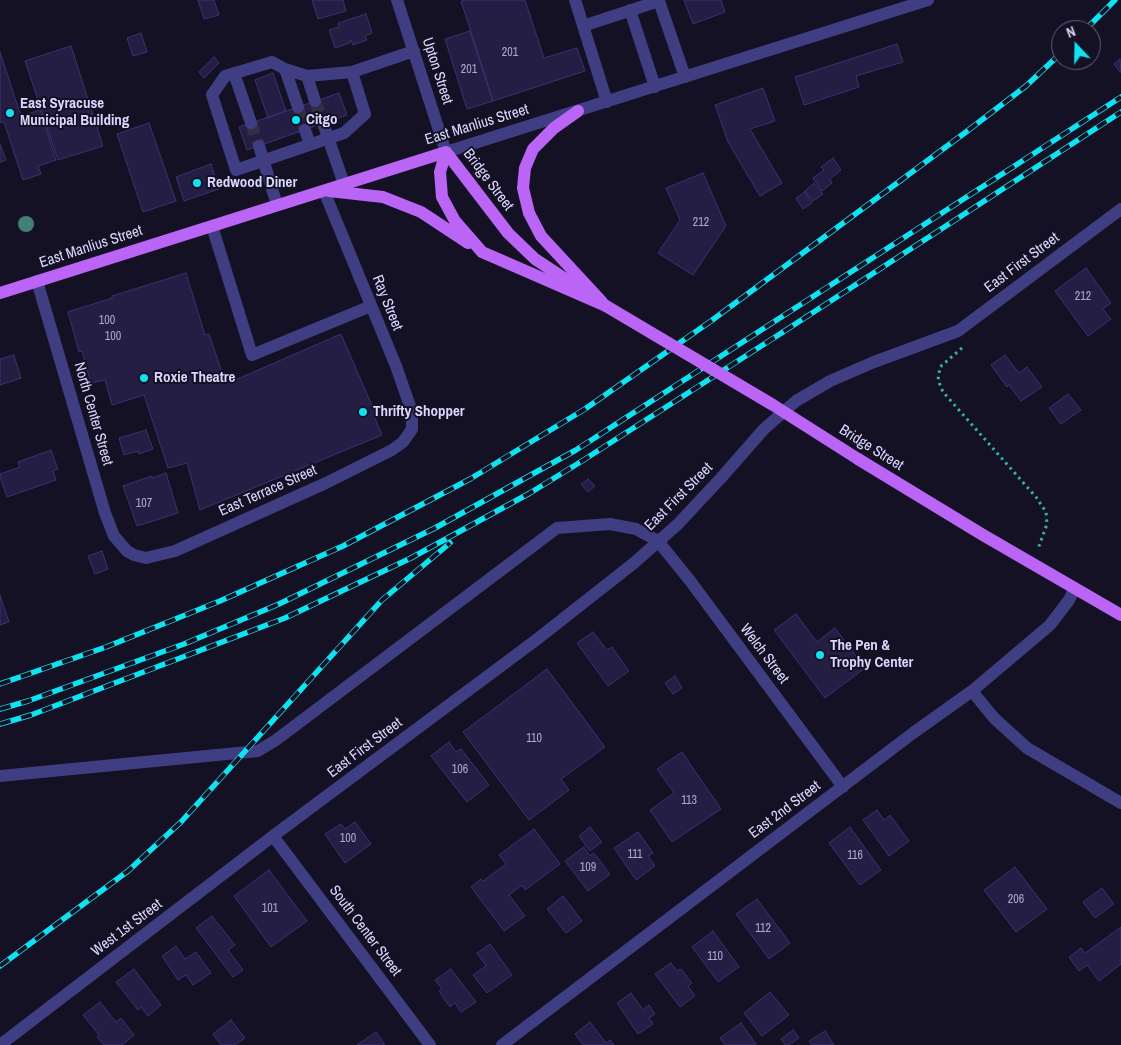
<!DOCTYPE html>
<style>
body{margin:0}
#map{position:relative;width:1121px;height:1045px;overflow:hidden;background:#141125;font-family:"Archivo Narrow",sans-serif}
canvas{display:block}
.north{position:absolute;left:1051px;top:20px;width:50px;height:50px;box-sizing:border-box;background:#141125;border:1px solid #63607b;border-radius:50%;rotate:339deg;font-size:14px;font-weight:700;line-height:20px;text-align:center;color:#dad7fd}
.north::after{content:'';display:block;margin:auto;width:18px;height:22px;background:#0fe2f1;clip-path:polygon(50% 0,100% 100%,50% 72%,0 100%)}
</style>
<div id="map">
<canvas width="1121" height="1045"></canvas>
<div class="north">N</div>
</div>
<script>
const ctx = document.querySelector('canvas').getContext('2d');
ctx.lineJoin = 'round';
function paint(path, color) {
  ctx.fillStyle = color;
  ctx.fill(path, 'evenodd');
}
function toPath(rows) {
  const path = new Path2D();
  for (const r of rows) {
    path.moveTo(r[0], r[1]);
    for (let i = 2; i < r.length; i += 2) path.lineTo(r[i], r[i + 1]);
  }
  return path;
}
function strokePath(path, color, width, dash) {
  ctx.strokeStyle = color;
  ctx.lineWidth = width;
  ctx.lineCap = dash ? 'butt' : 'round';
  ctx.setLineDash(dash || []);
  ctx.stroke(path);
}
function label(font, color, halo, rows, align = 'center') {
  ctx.font = font + ' "Archivo Narrow",sans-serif';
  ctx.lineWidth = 4;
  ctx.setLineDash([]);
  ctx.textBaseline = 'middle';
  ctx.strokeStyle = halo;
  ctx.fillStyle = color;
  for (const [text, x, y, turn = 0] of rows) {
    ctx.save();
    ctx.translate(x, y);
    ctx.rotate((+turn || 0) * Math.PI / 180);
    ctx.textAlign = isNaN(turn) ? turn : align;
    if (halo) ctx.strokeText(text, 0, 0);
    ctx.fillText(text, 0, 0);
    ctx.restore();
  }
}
const building = toPath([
 [198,0,214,0,219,15,204,19,198,0],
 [312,0,343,0,346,11,318,19,312,0],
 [465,0,525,0,544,58,577,48,585,71,493,101,461,1,465,0],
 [684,0,721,0,725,12,693,24,684,0],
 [366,14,372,33,365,36,367,40,353,45,351,40,349,41,350,43,335,48,329,30,339,27,338,23,366,14],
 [470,31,493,101,467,109,445,39,470,31],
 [141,33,147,52,133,56,127,38,141,33],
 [897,44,903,62,856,76,859,87,804,105,795,77,897,44],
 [71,46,103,146,58,160,25,61,71,46],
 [0,52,21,116,40,110,56,160,38,166,41,174,23,180,4,122,0,123,0,52],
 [214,57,219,63,204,78,199,72,214,57],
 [1120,59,1121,72,1120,72,1114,64,1120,59],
 [273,73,286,111,268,118,255,80,273,73],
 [763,88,775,121,750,129,782,183,760,196,728,142,715,105,763,88],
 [339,93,347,115,247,150,239,127,339,93],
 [149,123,176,201,143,212,117,134,149,123],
 [0,144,6,160,0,162,0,144],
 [833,158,841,170,830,179,832,183,822,191,813,178,824,170,821,167,833,158],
 [211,164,219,189,184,201,176,177,211,164],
 [703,173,726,226,693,275,658,253,680,220,666,188,703,173],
 [814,183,823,194,813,201,805,191,814,183],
 [805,192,812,203,803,209,796,198,805,192],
 [1086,268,1111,303,1103,309,1111,319,1088,336,1055,291,1086,268],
 [186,273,205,335,209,334,226,384,341,334,376,415,374,416,382,435,200,510,187,463,168,468,144,395,112,405,105,380,91,383,82,351,79,352,68,312,112,298,112,296,186,273],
 [14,355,21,378,0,385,0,359,14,355],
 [1005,355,1019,373,1027,367,1042,387,1021,401,1009,385,1007,387,991,365,1005,355],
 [1068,394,1081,410,1061,424,1049,408,1068,394],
 [146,430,153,449,139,454,138,451,124,455,119,438,146,430],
 [51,450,58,469,53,471,56,480,7,497,0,477,0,474,20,467,18,462,51,450],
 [166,473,178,513,137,526,123,486,152,476,152,478,166,473],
 [588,479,595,486,588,492,581,484,588,479],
 [102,551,108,569,95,574,88,556,102,551],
 [0,595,9,622,0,625,0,595],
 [796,614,817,642,835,628,865,668,825,698,774,630,796,614],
 [593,632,607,650,612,647,629,671,608,686,577,643,593,632],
 [547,669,605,747,561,779,569,790,529,820,463,732,547,669],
 [675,676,682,688,673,694,665,683,675,676],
 [449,742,456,752,461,749,489,785,467,802,431,756,449,742],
 [682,752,721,809,672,842,650,810,674,793,657,769,682,752],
 [877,810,884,820,890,815,909,841,889,856,863,820,877,810],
 [355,822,371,844,345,863,325,834,341,824,345,829,355,822],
 [590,827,602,842,590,851,579,836,590,827],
 [850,827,881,870,860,885,829,843,850,827],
 [534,829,560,864,525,890,522,885,509,895,525,916,504,931,471,887,481,879,483,881,506,864,499,855,534,829],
 [638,832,653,853,648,856,655,866,636,880,614,848,638,832],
 [584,847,590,856,594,853,610,874,588,891,565,861,584,847],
 [1015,867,1047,909,1016,932,984,890,1015,867],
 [269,870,307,921,271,947,234,896,269,870],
 [1102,888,1114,904,1095,918,1083,902,1102,888],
 [563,896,582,921,566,933,547,909,563,896],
 [757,899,790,943,769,959,736,914,757,899],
 [212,916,235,945,228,950,243,970,233,977,196,928,212,916],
 [1121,927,1121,964,1099,981,1087,965,1079,971,1069,957,1081,948,1085,953,1121,927],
 [713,931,739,967,718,982,692,947,713,931],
 [490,944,512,975,487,993,473,975,486,966,477,953,490,944],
 [176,946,185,959,196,952,211,973,193,985,186,975,178,980,162,956,176,946],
 [671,963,677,971,681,969,692,983,688,986,695,996,680,1007,655,974,671,963],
 [134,969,161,1005,148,1016,141,1007,138,1010,116,982,134,969],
 [451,969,476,1002,461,1012,455,1003,450,1007,439,991,442,989,435,980,451,969],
 [770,992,789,1015,762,1036,744,1013,770,992],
 [631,993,643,1010,649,1005,655,1014,649,1018,653,1024,638,1034,617,1003,631,993],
 [100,1002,116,1022,121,1018,134,1035,122,1045,104,1045,97,1037,99,1035,83,1015,100,1002],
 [231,1020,245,1038,235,1045,221,1045,213,1034,231,1020],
 [590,1022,606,1043,610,1040,614,1045,583,1045,575,1034,590,1022],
 [741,1023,756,1044,754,1045,725,1045,720,1038,741,1023],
 [793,1030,799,1038,789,1045,785,1045,781,1039,793,1030],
 [825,1031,834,1045,812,1045,809,1041,825,1031],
 [376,1032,385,1045,357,1045,376,1032]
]);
paint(building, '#241e45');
strokePath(building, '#3c3170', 1);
strokePath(toPath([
 [315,101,323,123],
 [298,107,305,130],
 [251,123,259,146]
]), '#322f45', 12, [12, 6]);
strokePath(toPath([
 [962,348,940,367,938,380,943,392,1036,497,1046,512,1047,524,1038,549]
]), '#37b1a6', 3, [2.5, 4]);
strokePath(toPath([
 [397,0,446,152,928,0],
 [575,0,607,102],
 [630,10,655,87],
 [583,26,659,1,685,77],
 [285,69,298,107],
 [352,72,365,114,344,133,236,170,212,95,225,76,272,62,285,69,307,76,352,72,414,51],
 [234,73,251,123],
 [307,76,315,101],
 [323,123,344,184],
 [305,130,310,144],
 [259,146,277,205],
 [212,226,252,355,371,306],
 [37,281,105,513,114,536,127,551,134,555,146,558,175,551,326,483,392,450,403,442,412,429,412,412,396,366,324,191],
 [972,691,994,718,1027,748,1121,803],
 [0,776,258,751,276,740,557,528,610,524,636,529,658,541,691,582,843,787],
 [273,836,430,1045],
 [0,1045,273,836,536,640,634,563,678,524,721,478,764,429,796,401,830,381,874,362,958,331,1121,209],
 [502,1045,913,733,972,691,1050,625,1069,600,1075,588]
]), '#3f3e82', 12);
strokePath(toPath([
 [578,111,554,128,533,149,525,168,523,188,529,213,541,236,602,302],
 [446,152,440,172,442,197,455,221,482,252,606,306],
 [446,152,508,233,535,259,579,288],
 [329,191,383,197,421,212,468,243],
 [0,293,446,152],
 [858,459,983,535,1121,615]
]), '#bb65f6', 12);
const rail = toPath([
 [1085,30,1115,0],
 [0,684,106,647,220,601,343,546,470,479,585,409,711,321,966,132,1026,86,1061,53],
 [0,709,28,701,184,644,279,604,435,528,576,450,1121,97],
 [0,724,31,715,285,618,411,558,530,493,582,461,783,332,1121,112],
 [0,966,128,871,181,822,382,600,450,543]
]);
strokePath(rail, '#0fe2f1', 5.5);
strokePath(rail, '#141125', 4, [11]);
strokePath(toPath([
 [606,306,773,405,858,459]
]), '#bb65f6', 12);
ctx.fillStyle = '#427f76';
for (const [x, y] of [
 [26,224]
]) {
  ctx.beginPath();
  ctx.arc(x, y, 8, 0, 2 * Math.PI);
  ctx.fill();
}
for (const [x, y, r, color] of [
 [10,113,5,"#0fe2f1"],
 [296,120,5,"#0fe2f1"],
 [197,183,5,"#0fe2f1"],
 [144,378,5,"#0fe2f1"],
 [363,412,5,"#0fe2f1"],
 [820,655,5,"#0fe2f1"]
]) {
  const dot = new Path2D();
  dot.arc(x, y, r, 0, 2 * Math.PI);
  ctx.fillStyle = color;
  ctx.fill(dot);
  strokePath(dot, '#141125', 2);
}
label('12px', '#aca9cf', null, [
 ["201",510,53],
 ["201",469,70],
 ["212",701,223],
 ["212",1083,297],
 ["100",107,321],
 ["100",113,337],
 ["107",144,504],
 ["110",534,739],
 ["106",460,770],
 ["113",689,801],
 ["100",348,839],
 ["111",635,855],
 ["116",855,856],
 ["109",588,868],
 ["206",1016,900],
 ["101",270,909],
 ["112",763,929],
 ["110",715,957]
]);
label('15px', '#dad7fd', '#141125', [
 ["Upton Street",437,71,72],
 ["East Manlius Street",477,125,-17],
 ["Bridge Street",488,180,53],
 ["East Manlius Street",91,247,-18],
 ["East First Street",1022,263,-37],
 ["Ray Street",387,303,68],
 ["North Center Street",93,414,74],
 ["Bridge Street",871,448,32],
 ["East Terrace Street",268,491,-24],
 ["East First Street",679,497,-45],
 ["Welch Street",764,654,53],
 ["East First Street",365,748,-37],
 ["East 2nd Street",785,810,-37],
 ["West 1st Street",127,928,-37],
 ["South Center Street",365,931,53]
]);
label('bold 15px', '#dad7fd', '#141125', [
 ["East Syracuse",20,104],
 ["Municipal Building",20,121],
 ["Citgo",306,120],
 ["Redwood Diner",207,183],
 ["Roxie Theatre",154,378],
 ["Thrifty Shopper",373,412],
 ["The Pen &",830,646],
 ["Trophy Center",830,663]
], 'left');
</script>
